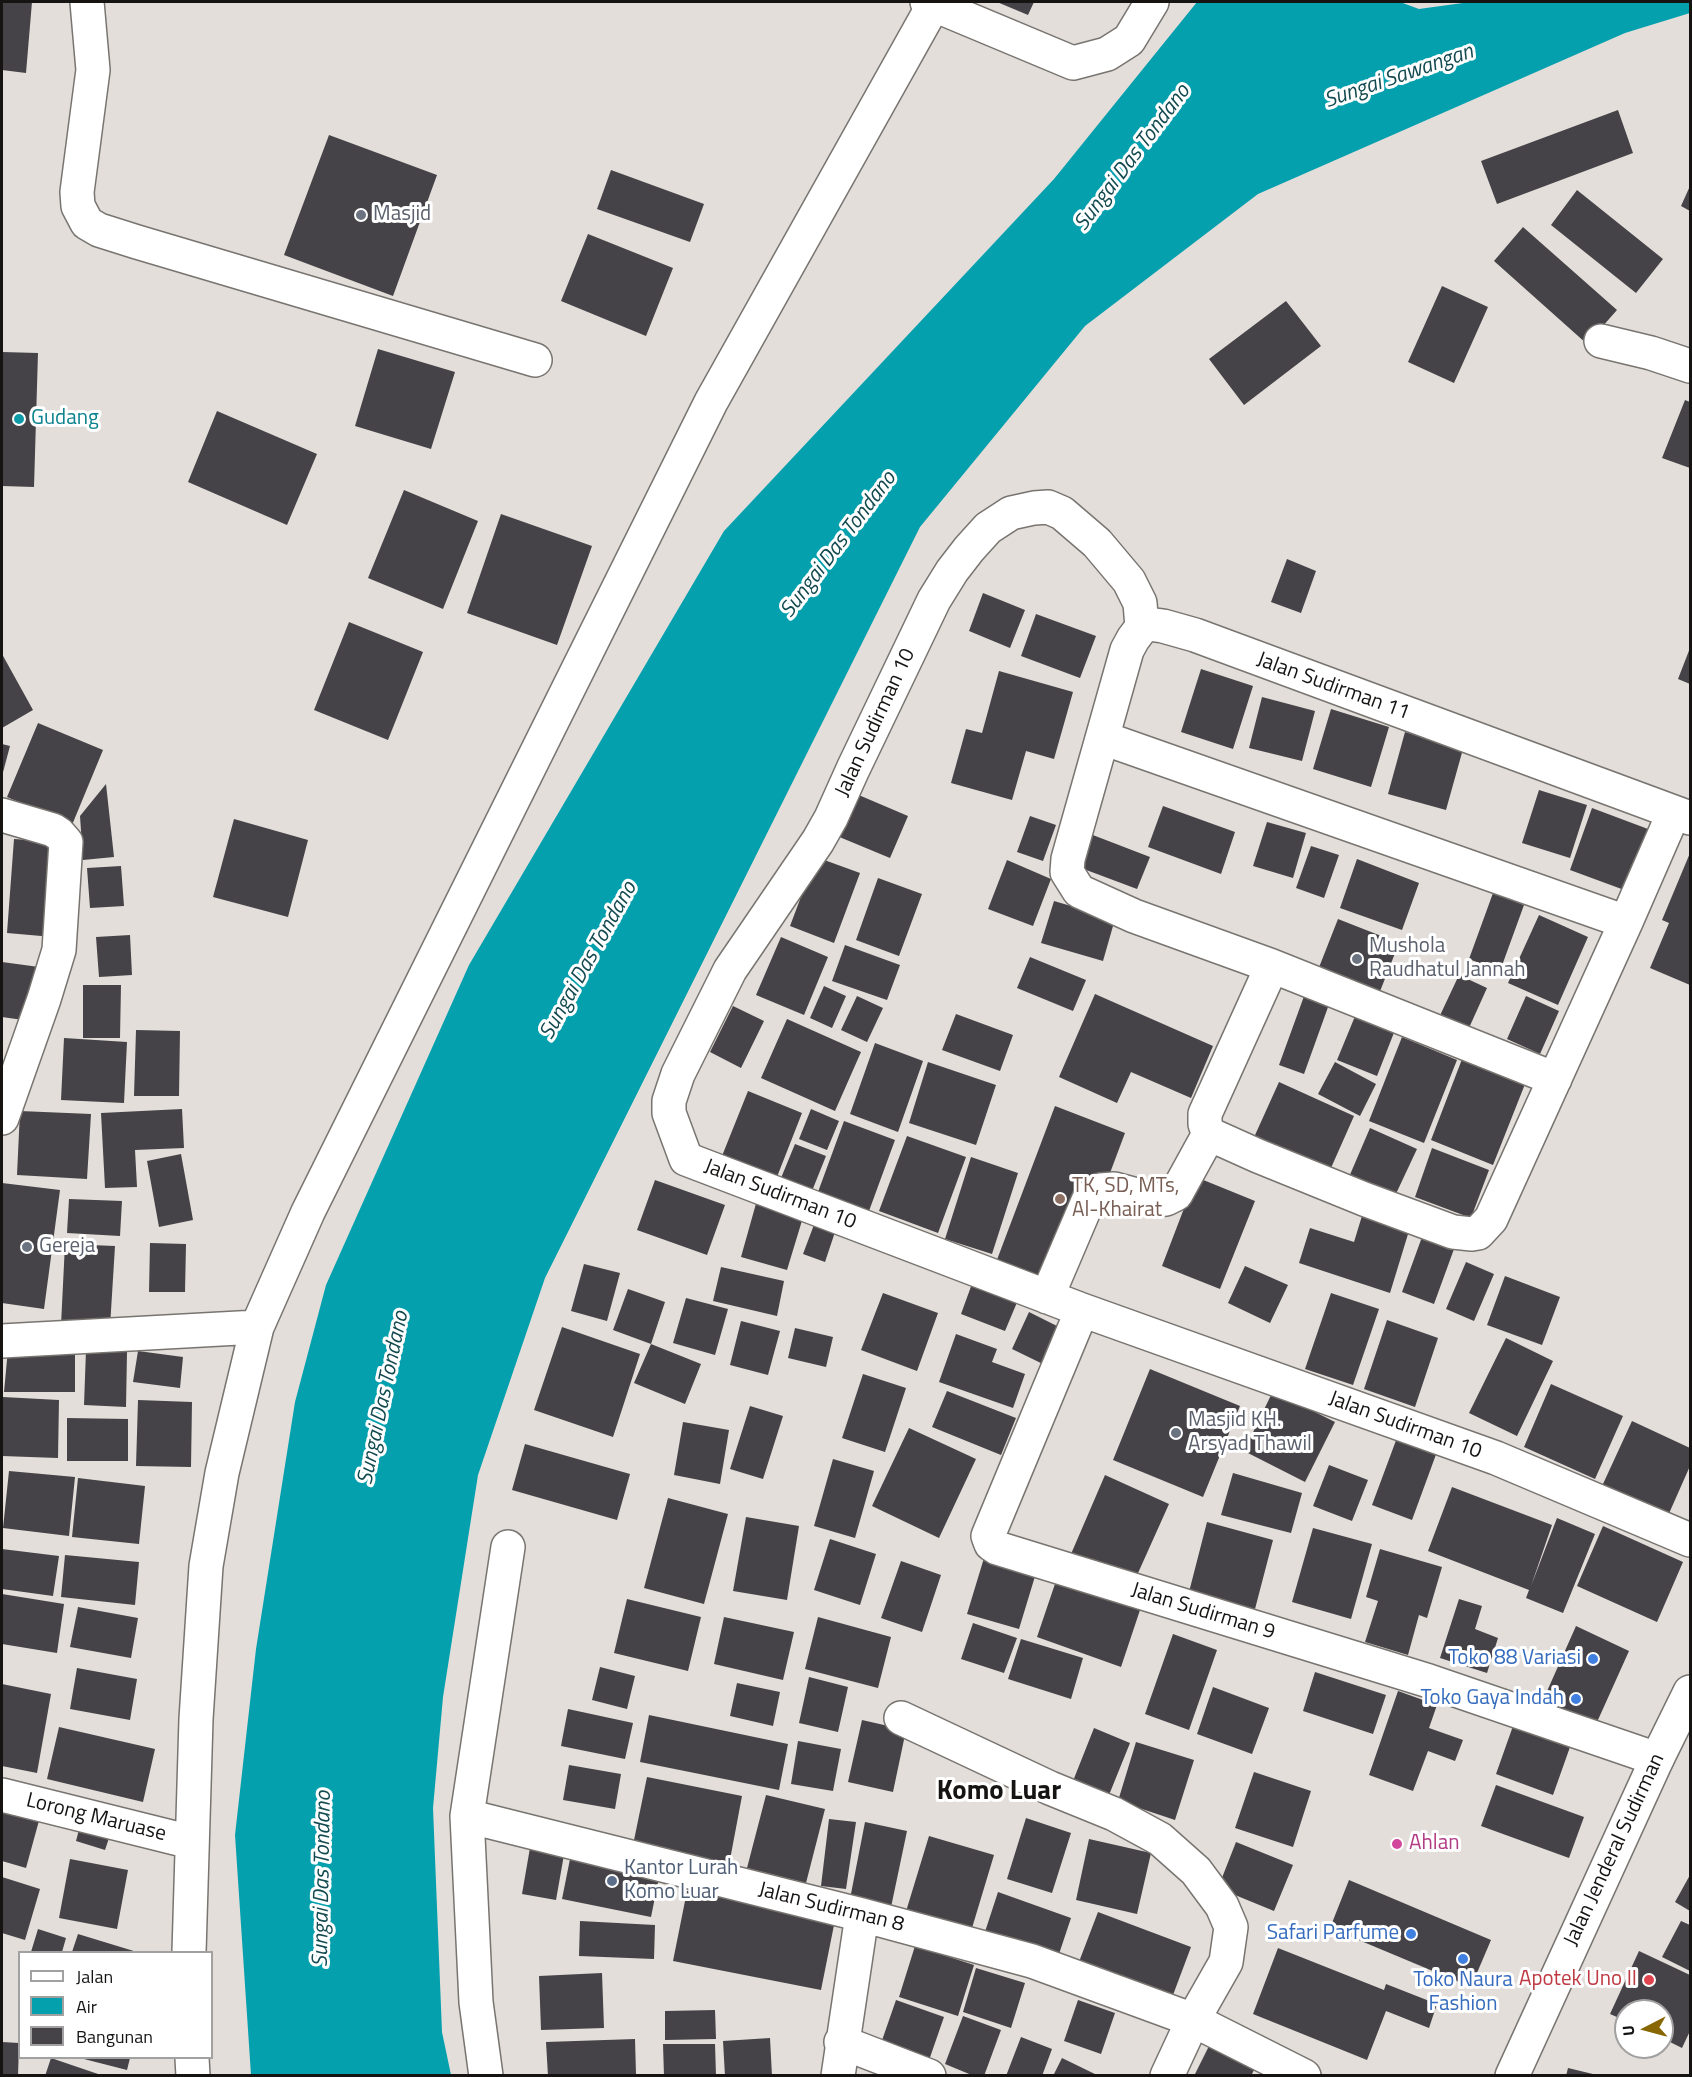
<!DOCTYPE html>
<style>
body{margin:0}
#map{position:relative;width:1692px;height:2077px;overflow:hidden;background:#e3deda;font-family:"Titillium Web",sans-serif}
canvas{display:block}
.frame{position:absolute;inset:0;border:3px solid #161413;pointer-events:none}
.legend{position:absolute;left:18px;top:1951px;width:195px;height:108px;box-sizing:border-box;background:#fff;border:2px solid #a2a1a1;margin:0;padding:8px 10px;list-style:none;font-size:18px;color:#161413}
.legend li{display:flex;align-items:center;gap:12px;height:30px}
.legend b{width:30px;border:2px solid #a2a1a1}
.north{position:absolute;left:1614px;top:1999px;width:60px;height:60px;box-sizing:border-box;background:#fff;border:2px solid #a2a1a1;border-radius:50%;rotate:264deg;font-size:16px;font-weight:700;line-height:24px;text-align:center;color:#161413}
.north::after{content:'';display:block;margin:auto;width:21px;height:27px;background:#886602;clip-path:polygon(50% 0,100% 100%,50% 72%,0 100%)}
</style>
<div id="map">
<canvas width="1692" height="2077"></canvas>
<div class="frame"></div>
<ul class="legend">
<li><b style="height:8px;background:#fff"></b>Jalan</li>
<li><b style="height:16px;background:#04a0ae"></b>Air</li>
<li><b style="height:16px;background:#454347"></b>Bangunan</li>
</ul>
<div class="north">U</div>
</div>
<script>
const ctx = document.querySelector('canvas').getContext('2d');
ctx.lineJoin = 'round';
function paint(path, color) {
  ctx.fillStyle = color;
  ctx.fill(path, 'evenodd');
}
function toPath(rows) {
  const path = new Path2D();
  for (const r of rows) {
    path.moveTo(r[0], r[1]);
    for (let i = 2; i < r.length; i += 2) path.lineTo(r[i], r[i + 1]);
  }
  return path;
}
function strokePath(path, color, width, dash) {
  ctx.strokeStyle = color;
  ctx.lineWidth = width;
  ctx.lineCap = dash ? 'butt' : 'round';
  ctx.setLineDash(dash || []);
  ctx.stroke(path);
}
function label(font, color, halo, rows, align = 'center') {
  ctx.font = font + ' "Titillium Web",sans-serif';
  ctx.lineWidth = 6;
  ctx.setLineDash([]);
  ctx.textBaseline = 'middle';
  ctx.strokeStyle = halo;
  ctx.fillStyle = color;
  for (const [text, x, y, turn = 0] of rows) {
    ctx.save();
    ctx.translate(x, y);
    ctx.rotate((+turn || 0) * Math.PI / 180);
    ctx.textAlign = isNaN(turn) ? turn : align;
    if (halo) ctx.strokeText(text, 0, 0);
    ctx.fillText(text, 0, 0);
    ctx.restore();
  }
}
paint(toPath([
 [1197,2,1400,2,1419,9,1470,2,1690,2,1690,13,1625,33,1258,194,1085,326,920,527,545,1278,478,1475,443,1697,433,1808,442,2032,451,2075,251,2075,235,1835,256,1649,295,1402,326,1285,469,965,724,531,1054,179]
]), '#04a0ae');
paint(toPath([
 [2,2,32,2,26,73,2,70],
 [997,2,1034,2,1028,15],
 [1618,110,1633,153,1497,204,1481,161],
 [329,135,437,175,393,296,284,255],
 [611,170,704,204,690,242,597,209],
 [1690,186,1690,211,1681,206],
 [1577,190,1663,259,1636,293,1551,225],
 [1523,227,1617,310,1587,344,1494,261],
 [588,234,673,268,646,336,561,301],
 [1442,286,1488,307,1454,383,1408,362],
 [1286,301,1321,346,1244,405,1209,359],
 [378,349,455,372,431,449,355,426],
 [2,352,38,353,34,487,2,486],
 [1685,400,1690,402,1690,468,1662,458],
 [217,411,317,454,287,525,188,482],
 [404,490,478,521,443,609,368,578],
 [501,514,592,546,557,645,467,613],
 [1287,559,1316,571,1301,613,1271,602],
 [983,593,1025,610,1010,648,969,631],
 [1036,614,1096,636,1080,678,1021,656],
 [349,622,423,652,388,740,314,710],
 [1690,648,1690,684,1678,679],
 [2,654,33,710,2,728],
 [1201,669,1253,686,1233,749,1181,732],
 [999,671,1073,692,1054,759,1026,751,1012,800,951,783,966,729,982,733],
 [1262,697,1315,711,1302,761,1249,748],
 [1331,709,1389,727,1371,787,1313,769],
 [38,723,103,750,72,825,7,797],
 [1405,732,1463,749,1446,810,1388,794],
 [2,744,10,746,2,776],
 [106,784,114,857,83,860,80,816],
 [1539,790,1587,805,1570,858,1522,843],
 [854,793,908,816,890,858,837,836],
 [1163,806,1235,832,1221,874,1148,847],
 [1592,808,1648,829,1627,891,1570,870],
 [1030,816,1056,825,1043,861,1017,852],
 [234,819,308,840,288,917,213,897],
 [1267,822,1306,833,1293,878,1253,866],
 [1085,832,1150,857,1137,889,1073,865],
 [14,839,59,842,53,937,7,933],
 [1311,846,1339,855,1324,898,1296,888],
 [1690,853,1690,985,1650,968,1669,923,1662,920],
 [816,857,860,873,834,943,790,926],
 [1357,859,1419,883,1402,930,1340,908],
 [1007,860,1051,879,1033,926,988,909],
 [121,866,124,906,90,908,87,868],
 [878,878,922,894,899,956,856,940],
 [1493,893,1524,905,1500,971,1469,959],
 [1054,901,1115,919,1103,961,1041,943],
 [1539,915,1588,937,1558,1005,1508,983],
 [1338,919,1399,943,1377,999,1316,975],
 [130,935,132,975,99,977,96,937],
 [781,937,828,957,804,1015,756,995],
 [845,945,900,965,887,1000,832,981],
 [1030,957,1086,980,1073,1011,1017,988],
 [2,962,39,967,30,1021,2,1017],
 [1459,975,1487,988,1464,1039,1435,1026],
 [83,985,121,985,120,1038,83,1038],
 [824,986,846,996,832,1028,810,1018],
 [1307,988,1332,996,1304,1074,1279,1065],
 [1095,994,1213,1046,1191,1098,1131,1072,1117,1103,1059,1077],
 [857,996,883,1008,867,1042,841,1030],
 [1526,996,1559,1011,1540,1054,1507,1039],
 [733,1006,764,1021,741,1068,710,1052],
 [1358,1009,1397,1025,1377,1076,1337,1060],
 [956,1014,1013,1035,1000,1071,942,1050],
 [787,1019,861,1052,835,1111,761,1078],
 [136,1030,180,1031,179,1096,134,1096],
 [1402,1037,1457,1060,1424,1143,1369,1121],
 [64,1038,127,1042,124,1103,61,1100],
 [875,1043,923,1061,898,1132,850,1114],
 [1464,1054,1527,1079,1493,1165,1431,1140],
 [928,1062,996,1085,976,1145,909,1123],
 [1335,1062,1376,1084,1360,1116,1318,1094],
 [1279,1082,1354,1116,1327,1177,1251,1144],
 [748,1091,802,1113,775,1182,720,1161],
 [1055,1106,1125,1133,1065,1293,995,1265],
 [182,1109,184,1148,135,1150,137,1187,105,1188,101,1113],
 [811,1109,839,1121,827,1150,799,1139],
 [20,1111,91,1114,87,1179,17,1175],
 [844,1121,895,1140,869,1211,818,1192],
 [1370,1128,1417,1149,1394,1198,1349,1177],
 [907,1136,966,1157,938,1233,879,1211],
 [795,1144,826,1156,812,1191,781,1178],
 [1432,1148,1489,1170,1471,1218,1415,1197],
 [181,1154,193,1220,159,1227,147,1161],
 [971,1157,1018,1173,992,1254,945,1239],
 [1196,1177,1255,1201,1220,1289,1162,1266],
 [655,1180,725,1205,707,1255,637,1230],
 [2,1183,60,1190,44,1309,2,1303],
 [69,1199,122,1201,120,1236,67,1233],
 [757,1200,804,1214,787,1270,741,1257],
 [1365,1206,1412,1221,1390,1293,1299,1263,1310,1228,1354,1242],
 [815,1222,836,1229,825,1262,803,1254],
 [1422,1237,1454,1249,1434,1304,1402,1292],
 [150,1243,186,1244,185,1292,149,1292],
 [65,1244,115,1246,110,1327,61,1325],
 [1466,1262,1494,1274,1474,1321,1446,1309],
 [584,1264,620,1273,607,1321,571,1311],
 [1245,1266,1288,1285,1270,1323,1228,1303],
 [721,1267,784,1281,777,1316,713,1301],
 [1505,1276,1560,1297,1542,1345,1487,1325],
 [973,1281,1018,1300,1005,1331,961,1314],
 [628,1289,665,1302,651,1344,613,1330],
 [883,1293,938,1313,917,1371,861,1350],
 [1331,1293,1379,1309,1353,1385,1305,1369],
 [686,1298,728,1309,715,1355,673,1343],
 [1029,1312,1065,1330,1047,1366,1012,1349],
 [1387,1320,1438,1338,1415,1407,1364,1389],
 [741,1321,780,1331,768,1375,730,1365],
 [562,1327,640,1354,613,1437,534,1410],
 [795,1328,833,1337,826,1367,788,1358],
 [956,1334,997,1349,992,1362,1025,1374,1013,1408,939,1382],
 [1506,1338,1553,1361,1517,1436,1469,1413],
 [651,1344,701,1364,685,1404,634,1383],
 [75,1348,75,1392,4,1392,8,1349],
 [86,1350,127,1352,126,1407,84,1405],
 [138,1351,183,1357,180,1388,133,1382],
 [1150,1369,1240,1406,1203,1497,1113,1460],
 [863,1374,906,1388,885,1452,842,1438],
 [1551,1384,1623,1416,1595,1479,1524,1447],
 [947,1391,1016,1418,1001,1455,932,1427],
 [1273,1391,1335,1422,1305,1482,1244,1451],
 [3,1397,59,1400,58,1458,2,1456],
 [138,1400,192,1402,191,1467,136,1466],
 [750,1406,783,1416,763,1479,730,1469],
 [67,1418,128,1419,128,1461,67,1461],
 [1632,1421,1690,1448,1690,1466,1663,1527,1597,1497],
 [683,1422,729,1430,720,1484,674,1475],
 [909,1428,976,1459,939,1538,872,1506],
 [1398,1435,1438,1449,1412,1520,1372,1505],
 [525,1444,630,1474,617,1520,512,1490],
 [833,1459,874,1471,855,1538,814,1526],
 [1329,1465,1368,1480,1352,1521,1313,1506],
 [9,1471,75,1477,69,1536,3,1528],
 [1233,1473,1302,1493,1291,1533,1221,1515],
 [1105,1475,1169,1504,1134,1582,1071,1554],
 [78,1478,145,1486,139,1544,72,1537],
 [1452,1487,1552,1525,1531,1586,1557,1518,1595,1534,1563,1613,1526,1598,1529,1590,1428,1551],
 [668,1498,728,1514,704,1604,644,1588],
 [746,1517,799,1526,787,1600,733,1591],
 [1207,1522,1273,1540,1255,1609,1189,1592],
 [1603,1526,1683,1562,1657,1622,1577,1586],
 [1313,1528,1372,1544,1351,1619,1292,1602],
 [830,1539,876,1554,860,1605,814,1590],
 [2,1549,59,1556,53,1596,2,1589],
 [1380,1549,1442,1567,1427,1618,1419,1615,1408,1655,1365,1642,1378,1601,1366,1597],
 [65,1555,139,1562,135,1605,61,1597],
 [984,1558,1036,1573,1019,1629,967,1614],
 [901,1561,941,1575,922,1632,881,1618],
 [1057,1578,1141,1607,1121,1667,1037,1637],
 [2,1594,64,1604,57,1653,2,1644],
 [627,1599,701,1617,688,1671,614,1653],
 [1459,1599,1482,1606,1475,1629,1498,1638,1487,1673,1440,1658],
 [78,1607,138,1618,131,1658,70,1647],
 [724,1617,794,1632,783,1680,714,1664],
 [818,1617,891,1637,878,1688,805,1669],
 [973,1623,1017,1638,1004,1673,961,1659],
 [1576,1626,1629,1651,1593,1731,1540,1707],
 [1173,1634,1217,1650,1189,1730,1145,1714],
 [1021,1639,1083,1658,1071,1699,1008,1679],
 [600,1667,635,1676,627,1709,592,1700],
 [77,1668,137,1679,130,1720,70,1709],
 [1315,1672,1386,1695,1373,1734,1303,1711],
 [809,1677,848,1687,838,1732,799,1723],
 [737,1683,780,1692,773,1726,730,1716],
 [2,1684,51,1694,37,1773,2,1766],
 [1213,1687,1269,1708,1252,1754,1197,1734],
 [1398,1691,1437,1705,1429,1728,1463,1740,1455,1761,1428,1751,1413,1791,1369,1775],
 [568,1709,633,1723,625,1759,561,1746],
 [649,1715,788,1744,779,1790,640,1762],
 [862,1720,906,1730,893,1792,848,1782],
 [1513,1726,1570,1747,1553,1795,1496,1774],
 [59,1727,155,1749,143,1802,47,1779],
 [1094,1728,1130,1743,1109,1795,1073,1781],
 [798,1741,841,1749,833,1791,791,1784],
 [1136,1742,1194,1760,1175,1820,1118,1801],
 [569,1765,621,1774,615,1809,563,1800],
 [1254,1772,1311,1791,1293,1847,1235,1828],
 [647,1777,742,1796,729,1865,633,1845],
 [1496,1785,1584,1817,1569,1858,1481,1826],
 [766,1795,825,1809,806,1883,747,1868],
 [2,1806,40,1817,26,1868,2,1861],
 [1026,1818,1071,1833,1052,1893,1007,1879],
 [829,1819,856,1822,846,1889,821,1886],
 [81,1822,111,1832,105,1850,76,1841],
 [865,1822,907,1831,890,1912,849,1904],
 [929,1836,994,1855,969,1938,904,1918],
 [1089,1839,1151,1853,1137,1914,1076,1900],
 [531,1842,565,1849,556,1900,522,1894],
 [1236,1842,1293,1865,1274,1911,1218,1888],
 [573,1844,662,1863,651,1917,562,1899],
 [70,1859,128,1870,117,1929,59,1918],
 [1690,1875,1690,1911,1675,1902],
 [2,1877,40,1889,25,1940,2,1933],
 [1349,1880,1491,1940,1471,1987,1330,1928],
 [687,1891,835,1920,821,1990,673,1961],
 [998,1892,1071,1918,1055,1966,982,1941],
 [1098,1912,1191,1947,1170,2003,1077,1967],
 [580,1921,655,1925,654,1959,579,1956],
 [1681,1921,1690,1925,1690,1971,1662,1957],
 [38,1929,66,1938,62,1952,31,1952],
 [78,1934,137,1952,72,1952],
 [915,1946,974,1965,958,2016,899,1997],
 [1278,1948,1384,1990,1386,1984,1437,2004,1429,2028,1386,2011,1367,2060,1253,2014],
 [1639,1951,1690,1975,1690,2031,1682,2048,1662,2038,1662,2011,1626,2011,1626,2021,1610,2014],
 [976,1968,1025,1983,1011,2028,963,2012],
 [602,1973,604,2028,541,2030,539,1976],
 [896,2000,944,2017,927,2066,879,2049],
 [1078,2000,1115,2013,1101,2054,1064,2041],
 [715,2010,716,2039,665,2040,665,2011],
 [963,2016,1001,2030,984,2076,974,2076,945,2064],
 [1021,2037,1052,2049,1042,2076,1006,2076],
 [770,2038,772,2076,725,2076,723,2041],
 [635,2039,636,2074,548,2076,546,2042],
 [2,2042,19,2043,18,2076,2,2076],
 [1211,2042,1256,2066,1251,2076,1194,2076],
 [663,2044,715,2044,716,2076,664,2076],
 [51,2058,101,2075,101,2076,45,2076],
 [80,2058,130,2058,127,2070],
 [1062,2058,1099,2076,1053,2076],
 [1568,2068,1597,2075,1597,2076,1566,2076]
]), '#454347');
const minor = toPath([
 [87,2,93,70,77,192,78,206,87,223,99,230,137,242,535,360],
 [927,2,1073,63,1107,54,1129,40,1152,2],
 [1601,341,1651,353,1690,366],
 [1142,627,1140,603,1129,581,1097,543,1062,513,1048,507,1034,508,1011,513,988,528,969,549,952,571,934,600,853,769,831,818,818,841,730,970,678,1074,669,1101,669,1113,686,1159,1082,1310,1496,1458,1690,1540],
 [1103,738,1626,922],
 [2,815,53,830,59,834,66,842,59,950,44,999,2,1118],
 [1272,966,1205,1114,1205,1124,1209,1134,1258,1156,1364,1199,1453,1232,1472,1234,1478,1233,1491,1219,1626,922,1674,812],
 [1555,1079,1272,966,1134,916,1079,891,1067,872,1068,859,1116,689,1127,650,1133,639,1142,627,1148,624,1163,626,1195,635,1690,818],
 [1047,1297,1088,1201,1093,1195,1100,1190,1114,1189,1155,1200,1166,1199,1176,1194,1209,1134],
 [1082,1310,988,1536,991,1544,997,1548,1429,1681,1657,1759],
 [2,1341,257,1327],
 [901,1718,1050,1788,1114,1814,1160,1839,1196,1871,1222,1906,1231,1927,1226,1962,1193,2020,1167,2076],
 [2,1795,191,1842],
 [467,1816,862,1915,1032,1961,1193,2020,1304,2076],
 [189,1952,196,1719,206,1566,222,1473,257,1327,308,1212,711,402,934,4],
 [841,2042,929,2076],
 [192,2058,193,2076],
 [486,2076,476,2002,467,1816,508,1547],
 [838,2076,862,1915]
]);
const trunk = toPath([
 [1512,2076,1657,1759,1690,1692]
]);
strokePath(minor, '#787470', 36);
strokePath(trunk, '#787470', 36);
strokePath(minor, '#fff', 33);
strokePath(trunk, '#fff', 33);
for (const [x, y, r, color] of [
 [361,215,6,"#6b7280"],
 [19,419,6,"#0f9aa8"],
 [1357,959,6,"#6b7280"],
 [1060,1199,6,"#8d6e63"],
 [27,1247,6,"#6b7280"],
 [1176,1433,6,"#6b7280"],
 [1593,1659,6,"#3f7fe0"],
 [1576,1699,6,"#3f7fe0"],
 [1397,1844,6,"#d1479c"],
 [612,1881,6,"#5c6f8a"],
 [1411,1934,6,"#3f7fe0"],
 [1463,1959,6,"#3f7fe0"],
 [1649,1980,6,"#e0444e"]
]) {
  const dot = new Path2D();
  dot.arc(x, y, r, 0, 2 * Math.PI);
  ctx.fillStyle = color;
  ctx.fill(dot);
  strokePath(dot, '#fff', 2);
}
label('21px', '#5b616d', '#fff', [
 ["Masjid",373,215],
 ["Mushola",1369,947],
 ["Raudhatul Jannah",1369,971],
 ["Gereja",39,1247],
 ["Masjid KH.",1188,1421],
 ["Arsyad Thawil",1188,1445]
], 'left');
label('21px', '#0d838f', '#fff', [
 ["Gudang",31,419]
], 'left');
label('21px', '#161413', '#fff', [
 ["Jalan Sudirman 11",1333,687,20],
 ["Jalan Sudirman 10",876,723,-65],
 ["Jalan Sudirman 10",780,1195,21],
 ["Jalan Sudirman 10",1405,1426,20],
 ["Jalan Sudirman 9",1203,1612,17],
 ["Lorong Maruase",96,1818,14],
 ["Jalan Jenderal Sudirman",1615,1850,-65],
 ["Jalan Sudirman 8",831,1908,14]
]);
label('21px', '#785e54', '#fff', [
 ["TK, SD, MTs,",1072,1187],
 ["Al-Khairat",1072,1211]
], 'left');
label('21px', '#366cbe', '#fff', [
 ["Toko 88 Variasi",1581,1659],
 ["Toko Gaya Indah",1564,1699],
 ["Safari Parfume",1399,1934],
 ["Toko Naura",1463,1981,"center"],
 ["Fashion",1463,2005,"center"]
], 'right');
label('21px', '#b23c85', '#fff', [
 ["Ahlan",1409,1844]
], 'left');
label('21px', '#4e5e75', '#fff', [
 ["Kantor Lurah",624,1869],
 ["Komo Luar",624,1893]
], 'left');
label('21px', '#be3a42', '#fff', [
 ["Apotek Uno II",1637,1980]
], 'right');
label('italic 22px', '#134a50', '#fff', [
 ["Sungai Sawangan",1399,77,-19],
 ["Sungai Das Tondano",1133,158,-53],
 ["Sungai Das Tondano",839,545,-53],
 ["Sungai Das Tondano",589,961,-61],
 ["Sungai Das Tondano",384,1398,-78],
 ["Sungai Das Tondano",323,1879,-89]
]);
label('bold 27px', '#161413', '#fff', [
 ["Komo Luar",999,1792]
]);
</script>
